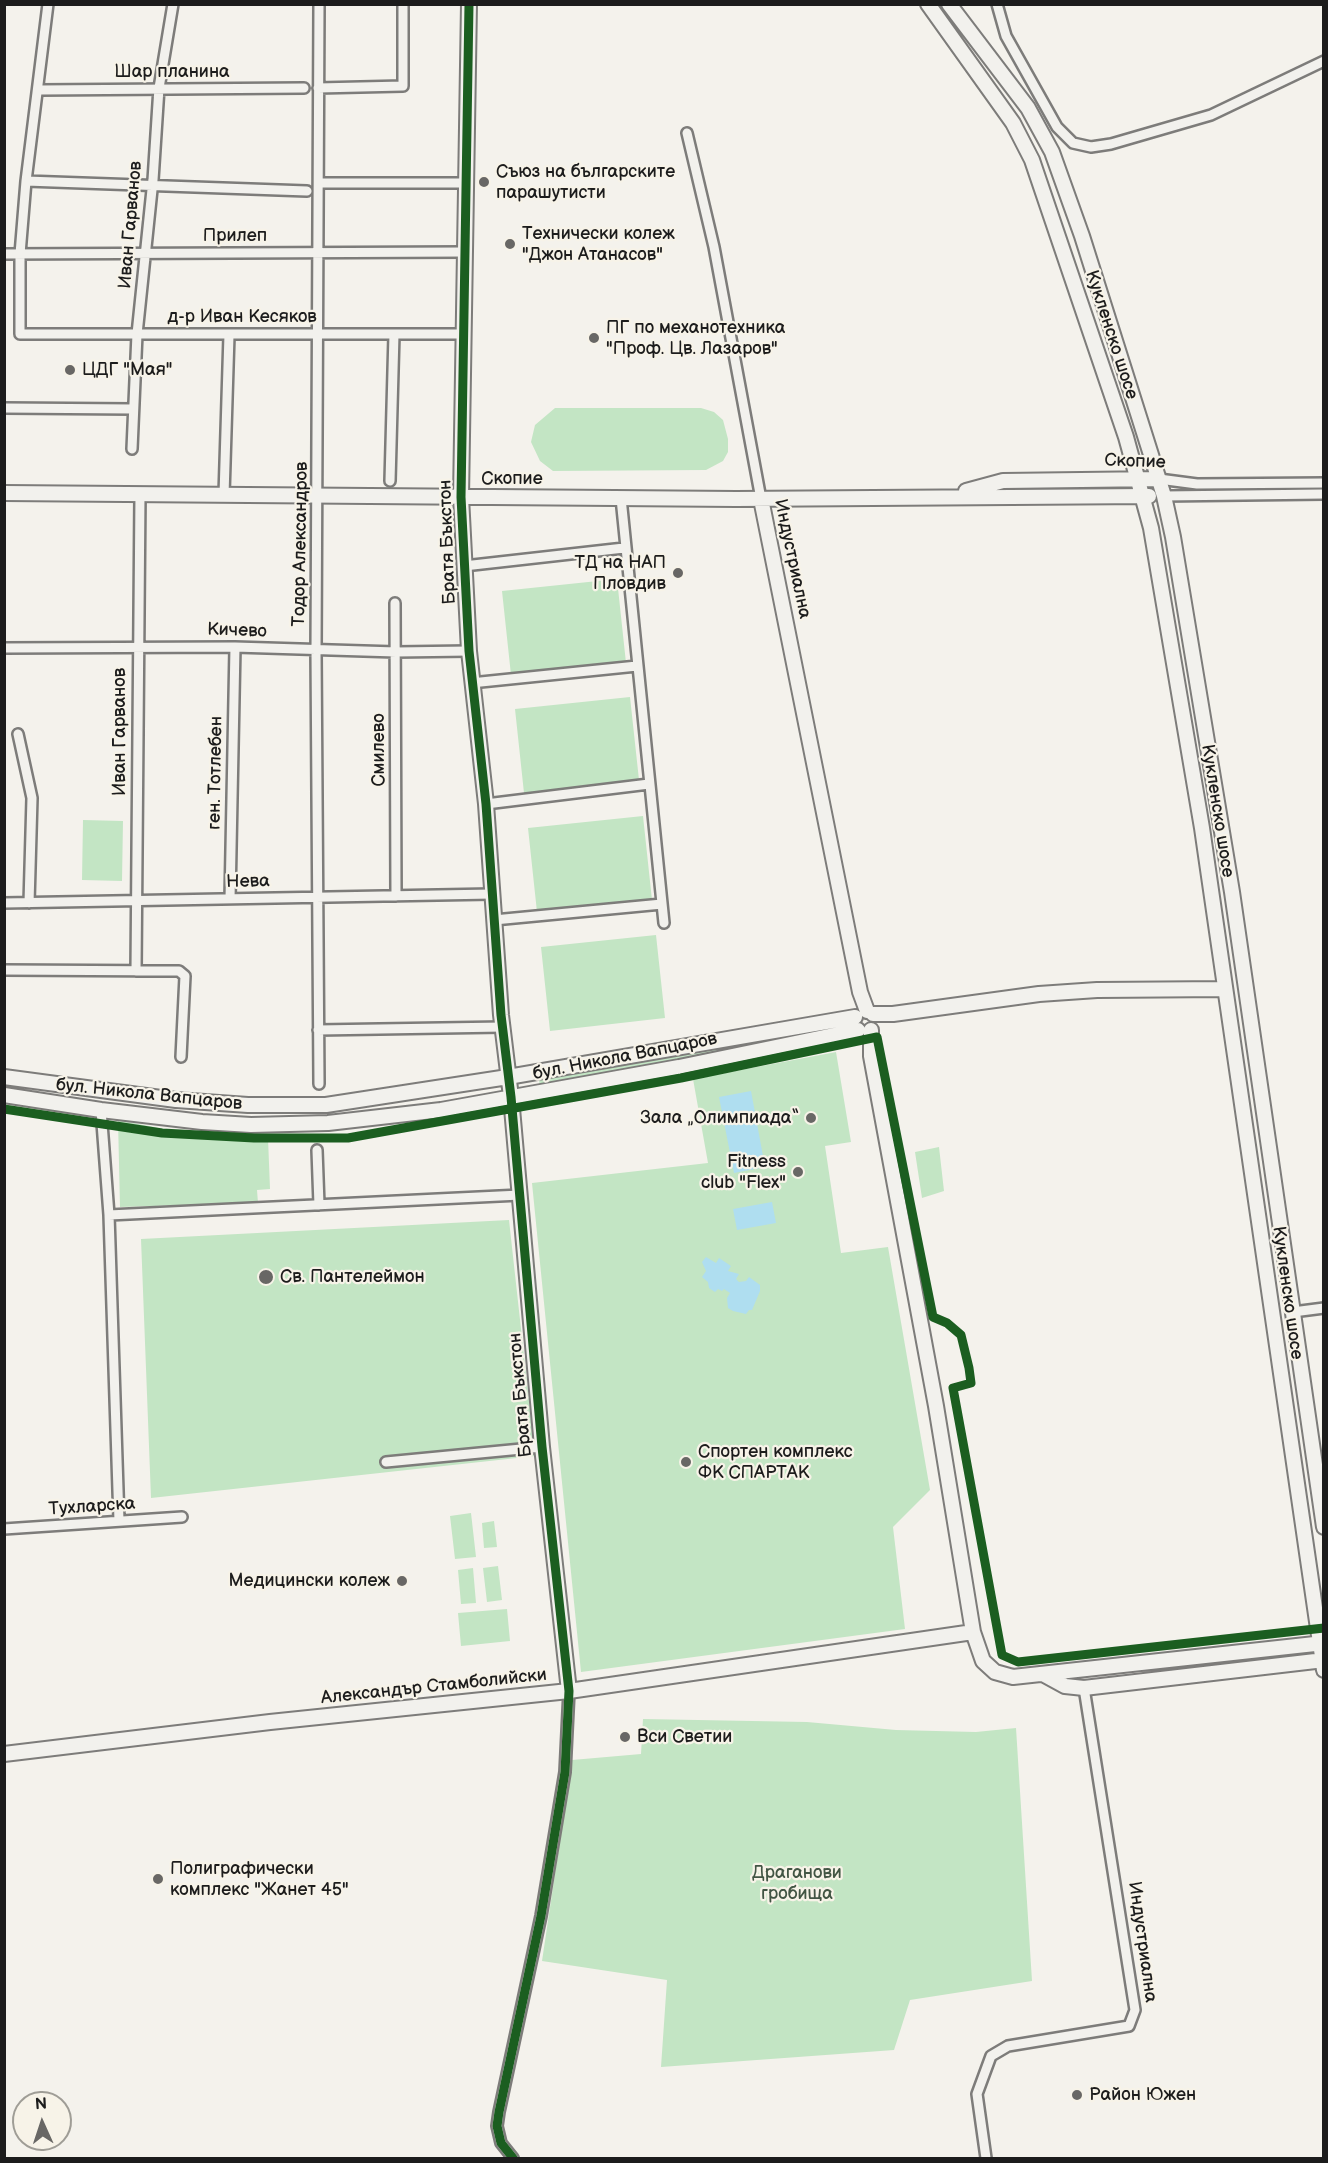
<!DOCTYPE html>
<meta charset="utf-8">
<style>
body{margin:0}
#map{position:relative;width:1328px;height:2163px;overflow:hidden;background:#f4f2ec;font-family:"Balsamiq Sans",sans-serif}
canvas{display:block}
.frame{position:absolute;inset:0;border:6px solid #1c1c1c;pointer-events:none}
.north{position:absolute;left:12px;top:2091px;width:60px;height:60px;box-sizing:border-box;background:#f7f3e8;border:2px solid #9f9d96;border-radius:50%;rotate:357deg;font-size:16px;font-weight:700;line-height:24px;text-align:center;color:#1c1c1c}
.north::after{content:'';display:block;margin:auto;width:21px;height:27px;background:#686765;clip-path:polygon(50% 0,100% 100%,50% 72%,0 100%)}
</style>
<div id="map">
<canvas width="1328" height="2163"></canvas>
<div class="frame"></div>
<div class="north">N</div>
</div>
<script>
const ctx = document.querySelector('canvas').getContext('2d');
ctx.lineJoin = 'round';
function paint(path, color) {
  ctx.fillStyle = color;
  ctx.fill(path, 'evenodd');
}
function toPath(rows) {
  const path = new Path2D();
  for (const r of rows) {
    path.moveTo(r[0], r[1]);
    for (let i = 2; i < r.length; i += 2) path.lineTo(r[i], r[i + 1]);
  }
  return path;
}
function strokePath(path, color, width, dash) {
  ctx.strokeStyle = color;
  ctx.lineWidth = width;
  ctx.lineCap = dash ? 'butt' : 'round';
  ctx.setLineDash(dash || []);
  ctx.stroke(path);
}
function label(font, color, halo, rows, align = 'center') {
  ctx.font = font + ' "Balsamiq Sans",sans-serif';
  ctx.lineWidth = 4.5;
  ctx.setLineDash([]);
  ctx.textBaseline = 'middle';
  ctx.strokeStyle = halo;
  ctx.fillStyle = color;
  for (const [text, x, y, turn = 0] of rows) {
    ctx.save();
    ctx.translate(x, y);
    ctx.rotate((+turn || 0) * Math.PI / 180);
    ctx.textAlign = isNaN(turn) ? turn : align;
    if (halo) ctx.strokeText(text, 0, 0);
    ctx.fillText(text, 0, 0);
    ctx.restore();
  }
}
paint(toPath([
 [555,408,701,408,714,412,723,420,728,439,728,452,723,461,706,470,553,471,540,461,531,442,535,425],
 [617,579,626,663,511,675,502,591],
 [630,697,639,780,524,793,515,709],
 [643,816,652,900,537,912,528,828],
 [83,820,123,821,122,881,82,880],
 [656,935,665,1018,550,1031,541,947],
 [826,1028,826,1035,540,1087,539,1080],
 [836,1052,851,1142,825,1146,841,1253,888,1247,930,1490,893,1527,905,1629,581,1672,532,1183,708,1163,693,1079],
 [118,1120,179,1132,268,1138,270,1189,257,1190,258,1203,120,1207],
 [939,1147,944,1191,922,1198,915,1152],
 [509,1220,535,1456,151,1498,141,1239],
 [471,1513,476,1557,455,1559,450,1516],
 [494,1521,497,1547,484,1548,482,1523],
 [498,1566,502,1600,487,1602,483,1568],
 [473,1568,476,1603,461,1604,458,1570],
 [507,1609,510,1641,461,1646,458,1613],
 [643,1719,807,1722,896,1730,976,1732,1016,1728,1032,1981,910,2000,894,2050,661,2067,667,1980,542,1961,572,1760,641,1754]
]), '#c3e5c4');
paint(toPath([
 [751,1091,765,1167,734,1173,719,1097],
 [772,1202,776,1223,737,1230,733,1209],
 [706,1257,716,1263,719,1258,731,1266,728,1271,739,1274,736,1279,739,1282,746,1281,749,1277,760,1285,760,1291,752,1310,749,1310,746,1314,733,1311,728,1308,727,1298,730,1293,724,1289,722,1291,718,1289,715,1292,709,1288,708,1282,702,1277,706,1271,702,1262]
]), '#afdef0');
const street = toPath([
 [48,4,26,181,20,254,20,334,463,334],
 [319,4,316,651,319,1084],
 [997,4,1006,36,1057,127,1073,143,1091,147,1111,144,1211,115,1324,61],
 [318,88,403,86,403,4],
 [40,90,304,88],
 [687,133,714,247,761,499],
 [26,181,307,191],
 [319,183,466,183],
 [4,254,465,252],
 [4,408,133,409],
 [132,449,137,334,153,180,159,88,173,4],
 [1159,479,1197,484,1324,483],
 [390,481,394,334],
 [224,495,229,335],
 [1164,496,1324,494],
 [621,498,664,923],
 [464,566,624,548],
 [395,603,396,896],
 [4,648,235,647,396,652,469,651],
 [471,683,637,666],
 [18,734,32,798,29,903],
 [486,804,649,784],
 [230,899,235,647],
 [4,903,492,894],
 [494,920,662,904],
 [4,970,179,971,185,976,181,1057],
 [136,971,140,494],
 [318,1030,503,1027],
 [101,1110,109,1215,119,1521],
 [317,1150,319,1205],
 [109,1215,520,1195],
 [1293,1312,1324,1308],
 [386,1462,542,1447],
 [4,1529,182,1517],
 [513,2158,501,2143,497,2126,499,2112,541,1916,565,1772,569,1691],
 [986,2158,977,2094,991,2056,1008,2046,1129,2026,1135,2010,1084,1688]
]);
const secondary = toPath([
 [469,4,461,497,469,651,486,804,501,1015,511,1097,542,1447,569,1691],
 [928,4,1013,123,1032,160,1126,437,1151,528,1202,828,1324,1670],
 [949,4,1028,108,1052,152,1082,236,1164,496,1173,537,1232,892,1324,1527],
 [966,491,1003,481,1159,479],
 [4,493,736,499,1149,496],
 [761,499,860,992,867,1011],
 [873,1014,893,1014,1039,994,1097,990,1225,989],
 [871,1030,871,1056,936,1406,973,1632,983,1661,995,1672,1013,1677,1324,1643],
 [4,1077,176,1100,248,1105,326,1105,508,1077,855,1017],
 [4,1095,101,1110,202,1122,251,1125,328,1123,441,1110,679,1067,858,1030],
 [1043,1674,1065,1686,1084,1688,1324,1660],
 [4,1754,270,1722,569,1691,973,1632]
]);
strokePath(street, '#7d7c7a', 14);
strokePath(secondary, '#7d7c7a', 18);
strokePath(street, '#f2f1ed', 9);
strokePath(secondary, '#f2f1ed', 14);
strokePath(toPath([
 [469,4,461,497,469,651,486,804,501,1015,511,1097,542,1447,569,1691,565,1772,541,1916,499,2112,497,2126,501,2143,513,2158],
 [4,1109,162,1133,254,1138,348,1138,681,1078,877,1037,933,1317,947,1323,961,1335,969,1368,971,1383,953,1388,1002,1655,1018,1662,1324,1628]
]), '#1b5e20', 9);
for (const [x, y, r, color] of [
 [484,182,6,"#686765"],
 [510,244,6,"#686765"],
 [594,338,6,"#686765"],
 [70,370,6,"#686765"],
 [678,573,6,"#686765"],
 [811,1118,6,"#686765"],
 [798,1172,6,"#686765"],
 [266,1277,8,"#686765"],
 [686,1462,6,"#686765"],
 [402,1581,6,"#686765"],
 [625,1737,6,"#686765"],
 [158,1879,6,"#686765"],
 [1077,2095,6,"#686765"]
]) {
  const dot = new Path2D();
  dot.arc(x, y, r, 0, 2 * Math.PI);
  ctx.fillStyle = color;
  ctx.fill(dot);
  strokePath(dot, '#f7f3e8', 2);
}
label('18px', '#1c1c1c', '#f7f3e8', [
 ["Шар планина",172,72],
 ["Иван Гарванов",131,225,-85],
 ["Прилеп",235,236],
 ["д-р Иван Кесяков",242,317],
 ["Кукленско шосе",1111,335,72],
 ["Скопие",1135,462,2],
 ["Скопие",512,479],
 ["Братя Бъкстон",448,542,-92],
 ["Тодор Александров",301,544,-89],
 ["Индустриална",792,559,78],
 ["Кичево",237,631,2],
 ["Иван Гарванов",120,732,-90],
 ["Смилево",379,750,-90],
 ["ген. Тотлебен",216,773,-89],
 ["Кукленско шосе",1217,811,81],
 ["Нева",248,882,-1],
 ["бул. Никола Вапцаров",625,1057,-11],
 ["бул. Никола Вапцаров",149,1095,6],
 ["Кукленско шосе",1287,1293,82],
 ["Братя Бъкстон",521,1395,-95],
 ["Тухларска",92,1507,-4],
 ["Александър Стамболийски",434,1687,-6],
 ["Индустриална",1142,1942,82]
]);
label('18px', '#1c1c1c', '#f7f3e8', [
 ["Съюз на българските",496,172],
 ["парашутисти",496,193],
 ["Технически колеж",522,234],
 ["\"Джон Атанасов\"",522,255],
 ["ПГ по механотехника",606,328],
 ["\"Проф. Цв. Лазаров\"",606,349],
 ["ЦДГ \"Мая\"",82,370],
 ["ТД на НАП",666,563,"right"],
 ["Пловдив",666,584,"right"],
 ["Зала „Олимпиада“",799,1118,"right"],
 ["Fitness",786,1162,"right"],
 ["club \"Flex\"",786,1183,"right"],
 ["Св. Пантелеймон",280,1277],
 ["Спортен комплекс",698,1452],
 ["ФК СПАРТАК",698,1473],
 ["Медицински колеж",390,1581,"right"],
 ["Вси Светии",637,1737],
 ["Полиграфически",170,1869],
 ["комплекс \"Жанет 45\"",170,1890],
 ["Район Южен",1089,2095]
], 'left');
label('18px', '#425544', '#f7f3e8', [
 ["Драганови",797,1873],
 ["гробища",797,1894]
]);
</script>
